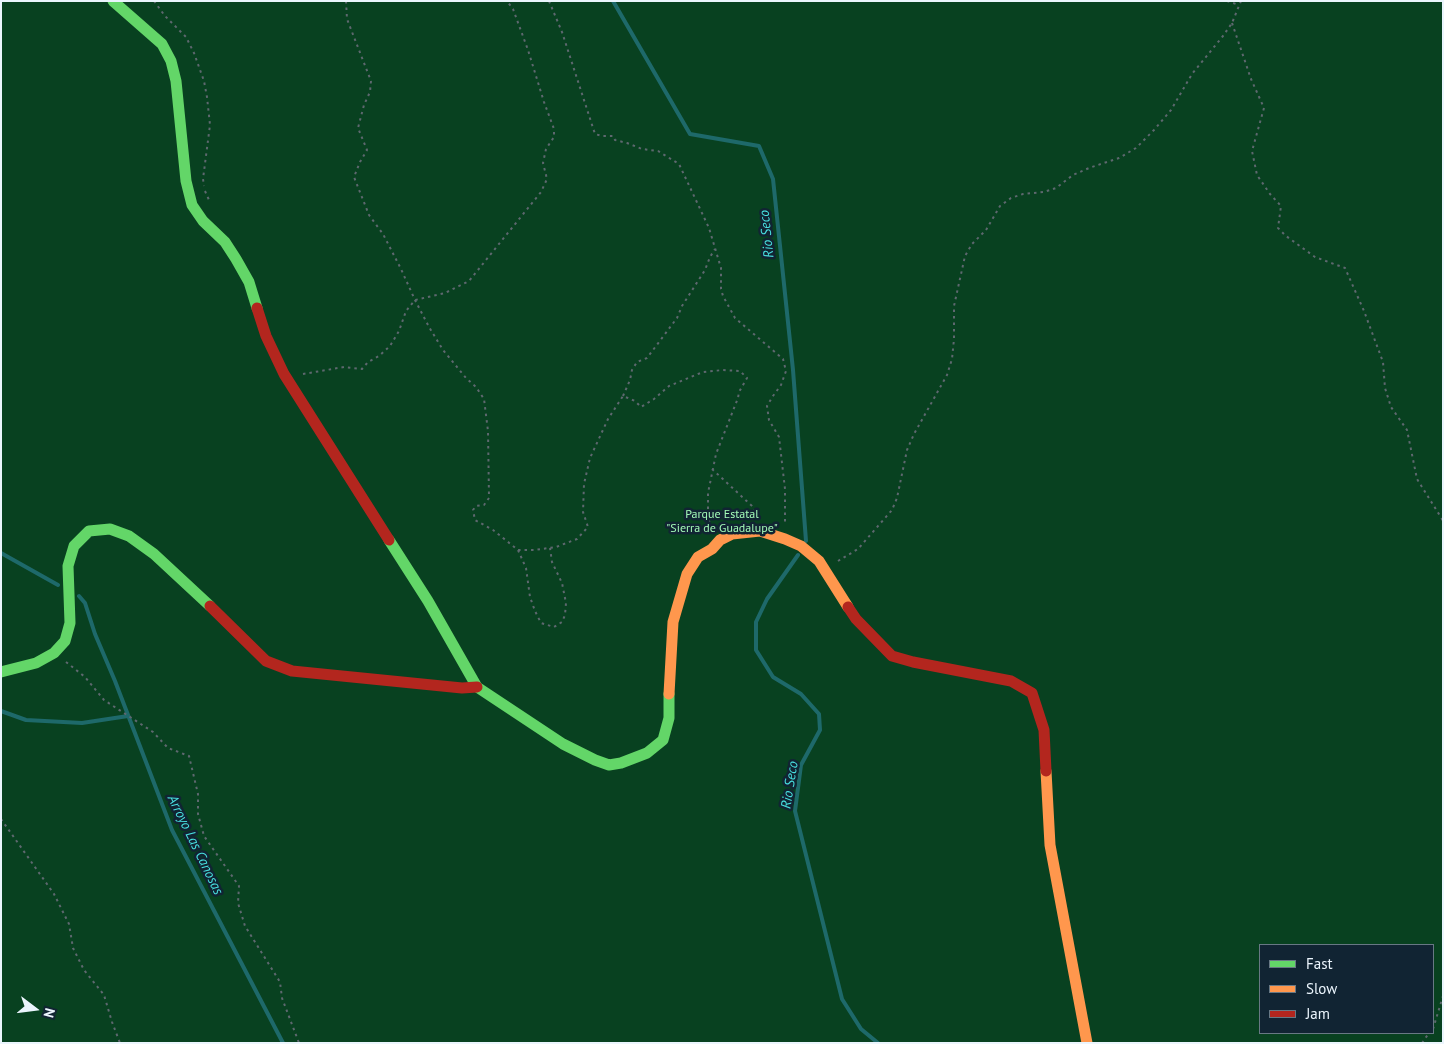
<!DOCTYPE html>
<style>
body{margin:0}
#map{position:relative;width:1444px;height:1044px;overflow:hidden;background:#232d35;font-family:"PT Sans",sans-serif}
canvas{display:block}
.frame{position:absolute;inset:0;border:2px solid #ebf5fd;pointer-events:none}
.legend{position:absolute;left:1259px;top:944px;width:175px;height:90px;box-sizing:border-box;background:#112433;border:1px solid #687884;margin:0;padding:6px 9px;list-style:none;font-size:15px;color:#ebf5fd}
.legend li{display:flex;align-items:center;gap:10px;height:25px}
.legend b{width:25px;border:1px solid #687884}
.north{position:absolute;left:10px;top:984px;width:50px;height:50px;-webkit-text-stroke:4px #112433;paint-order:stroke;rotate:105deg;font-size:14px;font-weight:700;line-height:20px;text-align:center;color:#ebf5fd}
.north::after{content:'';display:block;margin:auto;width:18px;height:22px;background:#ebf5fd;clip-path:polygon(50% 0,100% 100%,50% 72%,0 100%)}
</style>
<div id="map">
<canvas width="1444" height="1044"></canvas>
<div class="frame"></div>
<ul class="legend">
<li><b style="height:6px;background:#63d668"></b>Fast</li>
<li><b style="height:6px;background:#ff974d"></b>Slow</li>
<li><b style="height:6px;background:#b3261e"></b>Jam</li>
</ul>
<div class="north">N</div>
</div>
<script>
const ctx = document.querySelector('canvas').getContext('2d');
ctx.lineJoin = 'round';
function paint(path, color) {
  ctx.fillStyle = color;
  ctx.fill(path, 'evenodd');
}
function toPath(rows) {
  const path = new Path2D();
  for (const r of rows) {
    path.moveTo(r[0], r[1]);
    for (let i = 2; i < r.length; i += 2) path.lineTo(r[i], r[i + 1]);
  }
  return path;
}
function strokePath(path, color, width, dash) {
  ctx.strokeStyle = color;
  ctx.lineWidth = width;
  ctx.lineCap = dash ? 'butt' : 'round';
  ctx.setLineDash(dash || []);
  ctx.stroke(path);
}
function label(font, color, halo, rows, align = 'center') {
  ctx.font = font + ' "PT Sans",sans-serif';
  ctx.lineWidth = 5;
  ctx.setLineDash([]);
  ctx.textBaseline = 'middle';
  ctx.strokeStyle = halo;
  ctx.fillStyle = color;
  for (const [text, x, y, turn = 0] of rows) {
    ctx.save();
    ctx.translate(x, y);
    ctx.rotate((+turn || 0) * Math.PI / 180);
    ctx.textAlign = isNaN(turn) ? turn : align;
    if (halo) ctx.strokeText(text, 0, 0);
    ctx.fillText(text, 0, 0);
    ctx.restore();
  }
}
paint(toPath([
 [1,1,1443,1,1443,1043,1,1043],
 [1260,945,1433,945,1433,1033,1260,1033]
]), '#084120');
strokePath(toPath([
 [613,1,690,134,759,146,773,179,793,370,806,541],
 [1,553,58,585],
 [798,555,767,599,756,622,756,650,773,677,801,694,819,714,820,730,801,765,795,811,842,999,861,1029,878,1043],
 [79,596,85,603,95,634,115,681,172,830,283,1043],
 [1,711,26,720,82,723,128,716]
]), '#1e696a', 4);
strokePath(toPath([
 [154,1,165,16,186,37,194,53,204,81,207,97,210,125,203,179,204,186],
 [346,1,347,19,371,81,370,92,364,105,358,128,367,150,360,162,354,177,369,215,383,234,401,269,415,300,429,327,443,350,466,378,476,387,484,399,488,431,489,498,484,505,476,506,473,510,475,520,493,530,518,550,534,550,556,547,577,539,588,527,583,512,584,484,590,458,608,419,623,396,635,401,641,407,654,399,669,386,703,372,723,370,740,371,747,378,739,392,738,398,716,454,708,493,708,513,710,527],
 [549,1,562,32,595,134,602,136,613,136,615,140,627,143,642,149,658,151,679,164,709,228,721,268,721,289,723,296,735,318,783,359,786,371,781,385,773,396,767,406,769,420,779,437,785,489,785,522],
 [1227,1,1239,5],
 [1232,23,1251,79,1264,108,1252,151,1257,175,1270,194,1281,206,1278,228,1286,236,1315,257,1345,268,1364,311,1383,362,1385,388,1391,407,1407,430,1417,479,1442,519,1443,524],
 [205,191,209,200],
 [303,374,344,367,362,369,368,362,379,356,390,346,399,331,406,311,415,300,445,293,469,281,541,192,547,179,543,163,546,149,554,137,554,129,544,102,528,50,513,9,507,1],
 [623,396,630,380,632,370,637,362,647,358,677,318,682,306,705,270,710,257,715,249],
 [712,469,752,506,757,516],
 [518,550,526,568,530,597,535,611,541,623,554,627,562,622,565,615,566,603,562,583,552,562,550,548],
 [838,561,858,549,892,510,897,498,907,450,914,434,947,375,952,359,954,339,954,306,965,256,972,244,986,230,1000,206,1011,198,1023,194,1044,192,1056,188,1073,175,1089,168,1119,158,1136,148,1154,130,1171,110,1192,74,1223,36,1232,23,1241,1],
 [66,662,85,677,104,700,153,732,168,748,189,756,198,794,198,814,204,836,239,886,238,903,245,926,280,982,282,998,299,1043],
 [1,819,54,894,69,924,73,948,84,970,104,995,112,1022,120,1043],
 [1433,1029,1443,996],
 [1422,1043,1429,1033]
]), '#5e686f', 2, [2.5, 4]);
strokePath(toPath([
 [113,1,162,44,171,61,176,81,186,181,192,205,203,221,225,242,236,259,249,282,257,308],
 [389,540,428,601,477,687,563,744,595,760,609,765,621,763,647,753,663,740,669,718,669,694],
 [1,672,36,663,54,653,65,641,70,623,68,566,74,546,89,531,110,529,129,536,154,554,210,606]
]), '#63d668', 11);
strokePath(toPath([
 [669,694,673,622,687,574,698,557,712,549,720,540,732,534,760,531,785,539,801,546,819,561,848,607],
 [1046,771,1050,845,1087,1043]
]), '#ff974d', 11);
strokePath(toPath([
 [257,308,266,336,284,374,389,540],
 [210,606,266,661,292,671,462,688,477,687],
 [848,607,856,619,892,656,913,662,1011,681,1032,693,1044,730,1046,771]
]), '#b3261e', 11);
label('12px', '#a4fbb8', '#112433', [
 ["Parque Estatal",722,515],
 ["\"Sierra de Guadalupe\"",722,529]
]);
label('italic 14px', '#48dfdf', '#112433', [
 ["Rio Seco",767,234,-96],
 ["Rio Seco",790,785,-81],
 ["Arroyo Las Canosas",195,845,64]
]);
</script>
